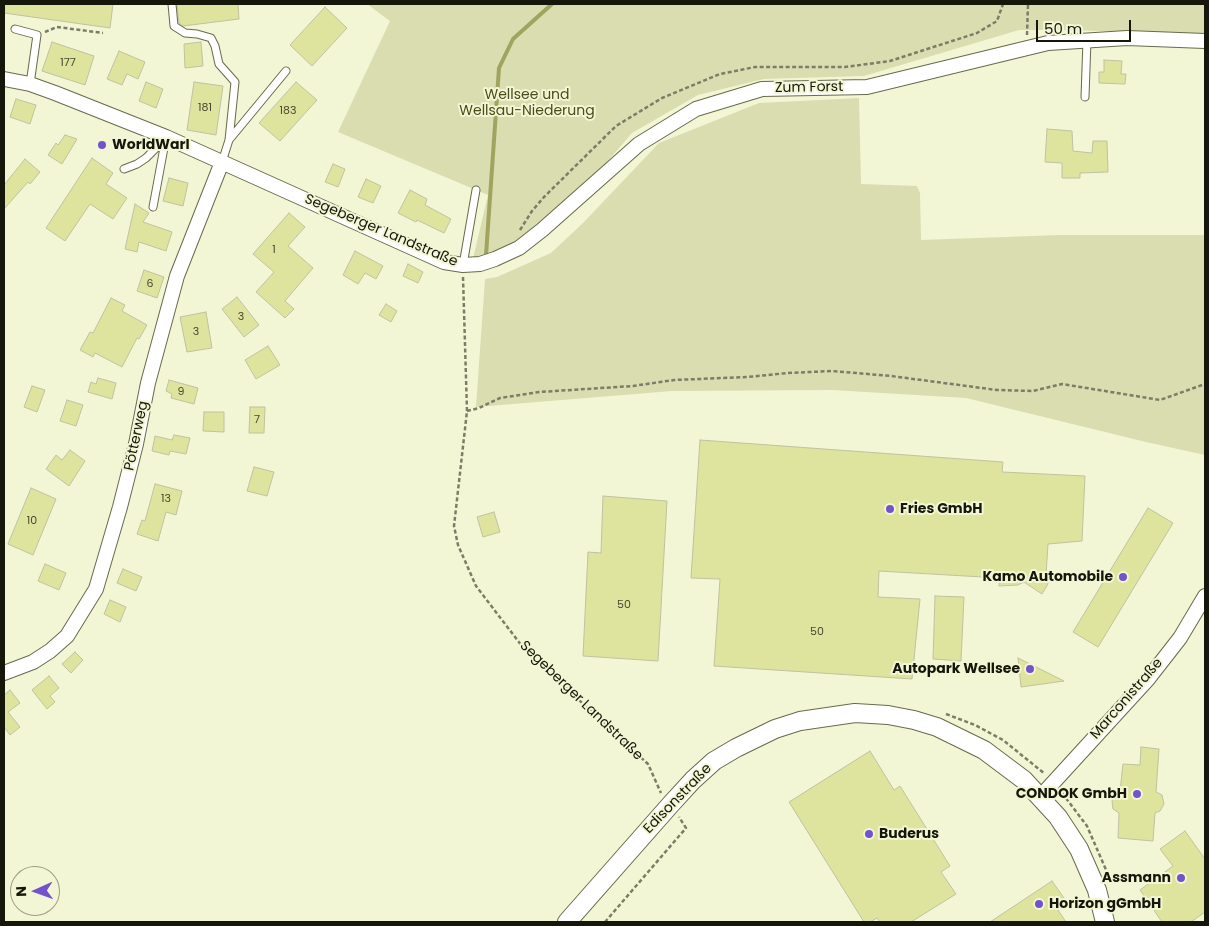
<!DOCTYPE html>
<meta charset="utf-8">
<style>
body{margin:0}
#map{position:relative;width:1209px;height:926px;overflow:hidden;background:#f3f6d4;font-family:Poppins,sans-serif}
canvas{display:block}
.frame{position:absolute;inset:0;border:5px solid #16170b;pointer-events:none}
.north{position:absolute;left:10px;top:866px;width:50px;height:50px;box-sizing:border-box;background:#f3f6d4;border:1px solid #9b9d84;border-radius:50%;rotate:268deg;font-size:14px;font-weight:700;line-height:20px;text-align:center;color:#16170b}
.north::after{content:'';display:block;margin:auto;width:18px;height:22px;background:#7353cc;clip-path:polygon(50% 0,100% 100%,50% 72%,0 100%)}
.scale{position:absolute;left:1036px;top:20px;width:95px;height:22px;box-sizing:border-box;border:2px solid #16170b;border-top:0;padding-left:6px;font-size:15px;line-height:18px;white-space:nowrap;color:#16170b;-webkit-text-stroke:4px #f3f6d4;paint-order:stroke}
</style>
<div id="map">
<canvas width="1209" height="926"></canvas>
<div class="frame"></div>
<div class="north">N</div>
<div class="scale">50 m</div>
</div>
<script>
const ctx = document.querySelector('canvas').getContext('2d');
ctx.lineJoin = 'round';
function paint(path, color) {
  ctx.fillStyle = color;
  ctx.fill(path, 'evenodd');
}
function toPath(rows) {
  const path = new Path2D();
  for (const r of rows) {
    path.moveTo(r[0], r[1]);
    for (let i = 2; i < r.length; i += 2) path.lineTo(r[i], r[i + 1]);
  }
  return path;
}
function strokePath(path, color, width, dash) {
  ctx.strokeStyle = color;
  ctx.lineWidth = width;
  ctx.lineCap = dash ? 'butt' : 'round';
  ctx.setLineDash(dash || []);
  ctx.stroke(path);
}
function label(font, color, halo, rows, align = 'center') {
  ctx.font = font + ' Poppins,sans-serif';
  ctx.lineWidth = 4;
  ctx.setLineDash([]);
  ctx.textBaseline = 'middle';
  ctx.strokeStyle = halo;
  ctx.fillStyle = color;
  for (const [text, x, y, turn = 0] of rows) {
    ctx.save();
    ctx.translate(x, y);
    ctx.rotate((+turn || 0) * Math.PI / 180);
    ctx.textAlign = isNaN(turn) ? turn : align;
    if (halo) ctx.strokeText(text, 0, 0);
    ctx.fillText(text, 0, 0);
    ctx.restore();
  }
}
paint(toPath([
 [367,4,1205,4,1205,34,1066,30,1019,30,864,76,764,79,698,95,632,133,544,235,472,263,488,195,338,132,390,21],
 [859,98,861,184,917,186,920,193,921,240,1060,235,1205,235,1205,455,1146,442,966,398,832,390,672,391,476,407,485,279,497,277,551,253,583,223,659,143,759,103]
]), '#d9ddb0');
strokePath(toPath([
 [486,255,499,68,513,39,552,4]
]), '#a0a460', 4);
const building = toPath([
 [4,4,113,4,110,28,4,13,4,4],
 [177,4,238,4,239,19,183,26,179,23,177,4],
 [325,7,347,28,312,66,290,45,325,7],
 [52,42,94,56,85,85,42,71,52,42],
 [201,42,203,66,185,68,184,44,201,42],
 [119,51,145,62,138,79,127,74,122,85,107,79,119,51],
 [1104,60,1122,61,1121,74,1126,74,1125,84,1099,83,1099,72,1104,72,1104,60],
 [146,82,163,89,156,108,139,101,146,82],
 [194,82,223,86,216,135,187,130,194,82],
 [296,82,317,100,280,141,259,123,296,82],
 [16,99,36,105,30,124,10,117,16,99],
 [1047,129,1072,131,1073,151,1092,153,1093,141,1107,141,1108,172,1080,173,1080,178,1062,178,1062,163,1045,162,1047,129],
 [65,135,77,139,62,164,48,155,56,143,58,145,65,135],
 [92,158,113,173,106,184,127,198,113,219,90,204,65,241,46,228,92,158],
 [25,159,40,172,30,184,28,182,4,209,4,185,25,159],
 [333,164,345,169,338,187,325,182,333,164],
 [169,178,188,183,183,206,163,201,169,178],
 [366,179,381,186,373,203,358,197,366,179],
 [410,190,427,199,425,205,451,219,444,233,417,220,416,222,398,213,410,190],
 [135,204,149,213,143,222,172,232,166,251,139,242,137,252,125,249,135,204],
 [289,213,305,227,288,246,313,268,285,301,294,309,285,318,256,292,274,272,253,254,289,213],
 [355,251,383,266,376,279,365,273,358,284,343,275,355,251],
 [408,264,423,272,418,283,403,276,408,264],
 [144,270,164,277,157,298,137,291,144,270],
 [237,297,259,325,244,337,222,309,237,297],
 [111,298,125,305,122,311,147,325,139,339,137,338,122,367,95,353,93,357,80,350,90,332,93,333,111,298],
 [386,304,397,311,391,322,379,315,386,304],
 [206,312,212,348,187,352,180,317,206,312],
 [268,346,280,365,256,379,245,360,268,346],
 [98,378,116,383,112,399,88,392,91,382,96,384,98,378],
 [169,380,198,388,194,404,171,398,172,394,166,391,169,380],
 [32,386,45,390,37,412,24,407,32,386],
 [67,400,83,405,76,426,60,421,67,400],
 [250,407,265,407,264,433,249,433,250,407],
 [204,412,224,412,224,432,203,431,204,412],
 [174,435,190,438,186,454,170,451,169,455,152,451,155,436,172,440,174,435],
 [700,440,1003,462,1002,472,1085,476,1082,541,1048,544,1046,575,1048,584,1042,594,1024,582,1018,585,999,586,1000,578,879,571,878,597,920,599,912,679,714,666,720,579,691,578,700,440],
 [70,450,85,461,69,486,46,469,56,455,62,460,70,450],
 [254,467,274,472,267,496,247,491,254,467],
 [155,484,182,491,176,515,166,512,158,541,137,534,142,520,145,521,155,484],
 [31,488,56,499,33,555,8,544,31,488],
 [603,496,667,501,658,661,583,656,588,552,601,553,603,496],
 [1148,508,1173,523,1098,647,1073,632,1148,508],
 [494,512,500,532,483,537,477,517,494,512],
 [45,564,66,573,59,590,38,581,45,564],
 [123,569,142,577,136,591,117,583,123,569],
 [935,596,964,597,961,661,933,659,935,596],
 [110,600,126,607,120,622,104,614,110,600],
 [75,652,83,660,71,673,62,664,75,652],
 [1018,658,1064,681,1021,687,1018,658],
 [49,676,59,688,50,696,55,702,47,709,32,690,49,676],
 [10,690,20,703,8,712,20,727,10,735,4,727,4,695,10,690],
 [1141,747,1159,749,1156,792,1162,795,1164,804,1160,811,1155,813,1153,841,1118,838,1119,813,1113,809,1112,801,1114,793,1120,791,1123,764,1140,765,1141,747],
 [870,751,894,790,900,786,950,866,941,872,956,894,911,922,880,922,877,918,870,922,864,922,789,802,870,751],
 [1185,831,1205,859,1205,912,1191,922,1162,922,1140,890,1173,866,1160,849,1185,831],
 [1052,881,1066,901,1056,907,1066,922,990,922,1052,881]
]);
paint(building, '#dee39d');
strokePath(building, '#bfc2a1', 1);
const service = toPath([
 [172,4,174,26,185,33,197,34,211,38,215,46,219,64,235,82,229,140,222,162],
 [15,29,37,35,30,84],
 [1085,97,1087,40],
 [229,140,286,71],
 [124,169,137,164,146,158,166,138],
 [153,207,166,137],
 [463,265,476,190]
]);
const minor = toPath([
 [4,79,30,84,55,93,166,137,444,262,463,265,480,264,495,259,519,248,542,230,639,144,696,109,762,89,867,87,1048,43,1127,38,1205,41],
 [4,673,33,662,50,651,67,636,96,589,120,507,136,444,148,383,177,276,222,162],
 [1041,796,1148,679,1180,638,1205,596]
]);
const tertiary = toPath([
 [567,922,671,804,693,780,714,761,736,748,775,729,800,721,855,713,888,715,914,720,937,727,984,750,1024,780,1058,817,1079,849,1097,890,1105,922]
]);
strokePath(service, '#686a4c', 9);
strokePath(minor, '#686a4c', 16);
strokePath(tertiary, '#686a4c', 20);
strokePath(toPath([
 [45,32,57,27,103,33],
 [1027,35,1028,4],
 [520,230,532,211,544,197,616,126,662,98,720,74,755,67,845,67,890,61,977,33,997,21,1003,4],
 [463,277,467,411,454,526,458,545,476,586,525,650,648,764,661,793],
 [467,411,479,408,500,398,539,392,633,386,674,380,747,377,788,373,832,371,891,376,997,390,1033,391,1062,384,1160,400,1205,384],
 [946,714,975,725,1003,740,1045,774],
 [1062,793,1087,826,1110,879],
 [605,922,686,828,679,817]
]), '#7b7d67', 2.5, [4, 2.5]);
strokePath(service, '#fff', 7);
strokePath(minor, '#fff', 14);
strokePath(tertiary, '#fff', 18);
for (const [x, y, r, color] of [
 [102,145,5,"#7353cc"],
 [890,509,5,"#7353cc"],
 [1123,577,5,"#7353cc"],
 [1030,669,5,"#7353cc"],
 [1137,794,5,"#7353cc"],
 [869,834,5,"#7353cc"],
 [1181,878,5,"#7353cc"],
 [1039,904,5,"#7353cc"]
]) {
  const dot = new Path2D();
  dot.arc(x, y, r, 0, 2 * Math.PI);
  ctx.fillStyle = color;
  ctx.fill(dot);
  strokePath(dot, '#f3f6d4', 2);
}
label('11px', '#484a30', null, [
 ["177",68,63],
 ["181",205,108],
 ["183",288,111],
 ["1",274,250],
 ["6",150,284],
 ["3",241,317],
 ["3",196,332],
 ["9",181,392],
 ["7",257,420],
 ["13",166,499],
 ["10",32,521],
 ["50",624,605],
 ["50",817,632]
]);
label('14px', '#16170b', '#f3f6d4', [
 ["Zum Forst",809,88,-1],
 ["Segeberger Landstraße",381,231,23],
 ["Pötterweg",137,436,-78],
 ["Marconistraße",1127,699,-49],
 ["Segeberger Landstraße",581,701,44],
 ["Edisonstraße",678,799,-46]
]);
label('14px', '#4a4c18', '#f3f6d4', [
 ["Wellsee und",527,95],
 ["Wellsau-Niederung",527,111]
]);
label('bold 14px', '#16170b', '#f3f6d4', [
 ["WorldWarI",112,145],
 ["Fries GmbH",900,509],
 ["Kamo Automobile",1113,577,"right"],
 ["Autopark Wellsee",1020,669,"right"],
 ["CONDOK GmbH",1127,794,"right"],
 ["Buderus",879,834],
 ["Assmann",1171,878,"right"],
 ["Horizon gGmbH",1049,904]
], 'left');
</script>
